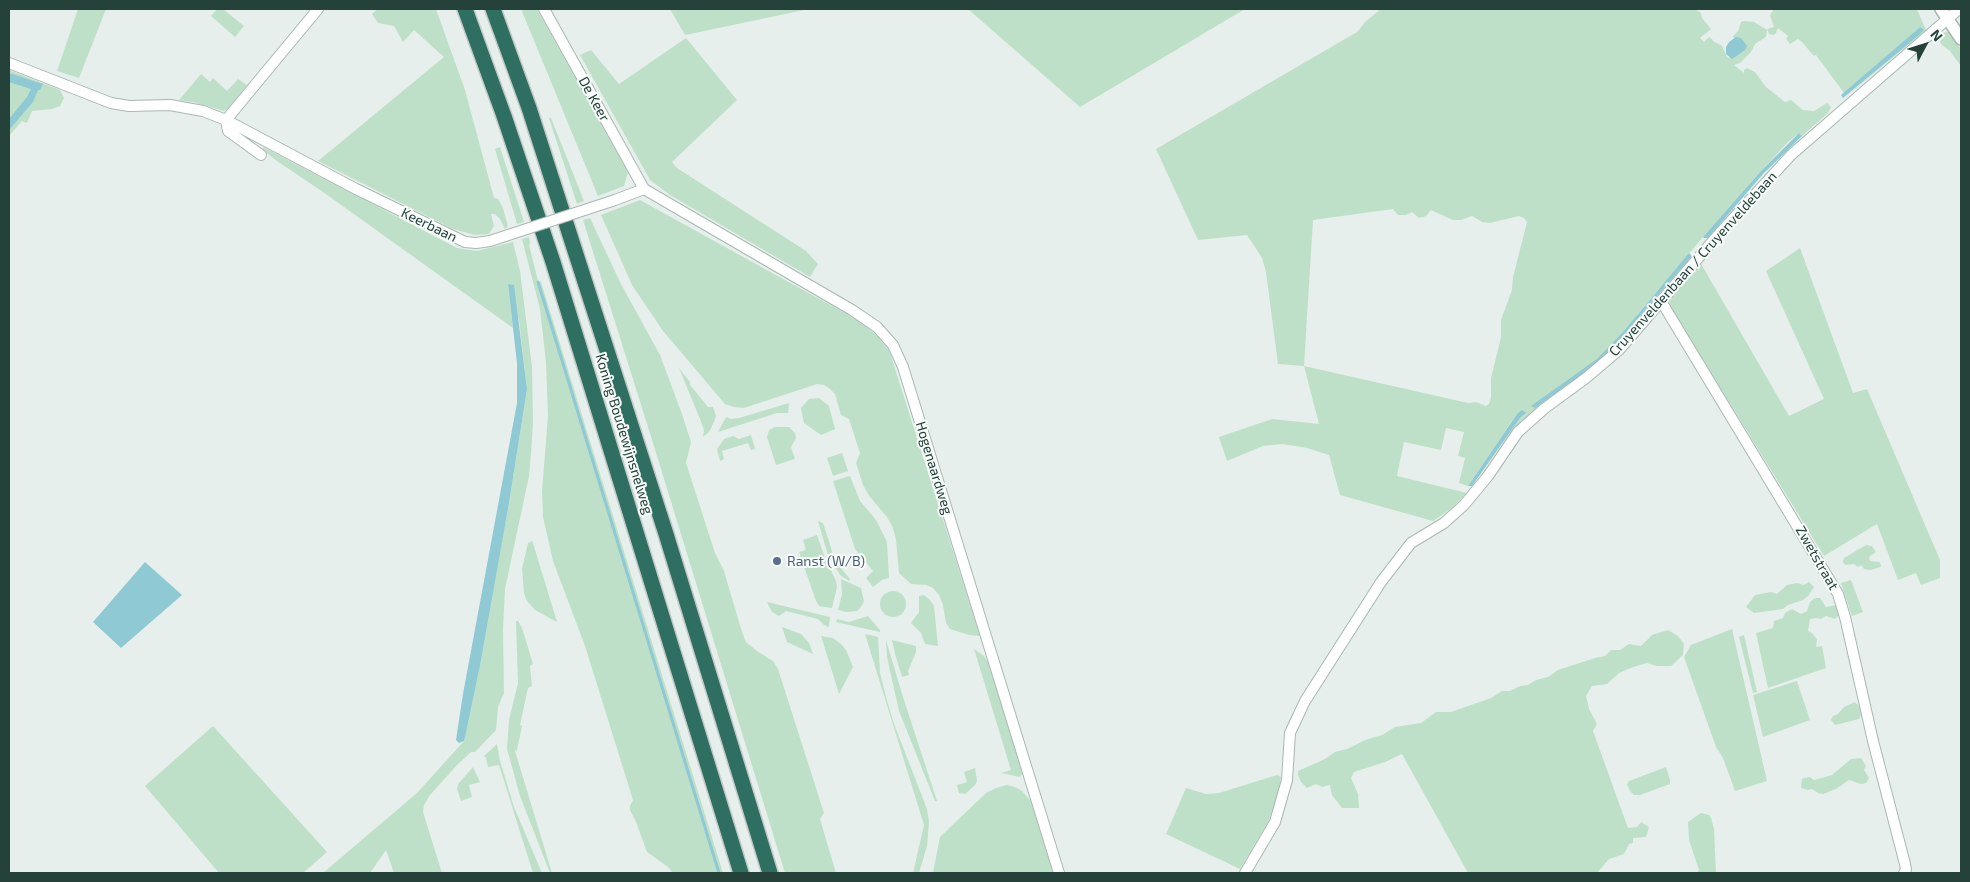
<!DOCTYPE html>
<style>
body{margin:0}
#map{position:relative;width:1970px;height:882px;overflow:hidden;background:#e6efeb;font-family:"Exo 2",sans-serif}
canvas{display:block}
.frame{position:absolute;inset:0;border:10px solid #24423a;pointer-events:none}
.north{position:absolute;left:1900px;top:20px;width:50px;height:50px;-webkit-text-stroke:4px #f7fbf9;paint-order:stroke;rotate:50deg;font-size:14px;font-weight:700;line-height:20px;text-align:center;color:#24423a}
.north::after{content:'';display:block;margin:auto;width:18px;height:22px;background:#24423a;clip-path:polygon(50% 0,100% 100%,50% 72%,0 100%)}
</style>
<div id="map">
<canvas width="1970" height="882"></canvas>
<div class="frame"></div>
<div class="north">N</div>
</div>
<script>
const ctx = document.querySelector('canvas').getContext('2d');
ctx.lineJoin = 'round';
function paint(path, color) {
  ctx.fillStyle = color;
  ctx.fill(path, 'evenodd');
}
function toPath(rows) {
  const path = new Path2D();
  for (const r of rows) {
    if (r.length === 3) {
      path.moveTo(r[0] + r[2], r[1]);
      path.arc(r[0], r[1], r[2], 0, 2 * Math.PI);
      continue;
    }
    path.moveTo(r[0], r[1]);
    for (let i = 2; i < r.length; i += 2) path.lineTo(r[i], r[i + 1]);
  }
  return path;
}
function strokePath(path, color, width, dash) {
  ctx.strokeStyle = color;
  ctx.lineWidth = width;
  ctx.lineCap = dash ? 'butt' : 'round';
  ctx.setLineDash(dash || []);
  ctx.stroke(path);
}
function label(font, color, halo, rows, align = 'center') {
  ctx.font = font + ' "Exo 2",sans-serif';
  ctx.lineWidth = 4;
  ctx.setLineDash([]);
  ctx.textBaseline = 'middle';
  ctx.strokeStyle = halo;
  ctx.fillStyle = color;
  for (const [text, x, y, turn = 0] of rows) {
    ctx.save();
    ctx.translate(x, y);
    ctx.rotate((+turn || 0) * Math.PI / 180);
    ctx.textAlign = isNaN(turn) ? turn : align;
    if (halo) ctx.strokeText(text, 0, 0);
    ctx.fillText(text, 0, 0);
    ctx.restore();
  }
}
paint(toPath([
 [78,9,106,9,79,78,57,71],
 [217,9,223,9,244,26,235,37,211,16],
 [378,9,436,9,465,90,494,198,498,199,503,208,508,227,505,229,500,219,495,214,491,214,494,226,489,234,475,235,453,229,318,161,444,57,414,30,403,42,394,26,378,23,372,14],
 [521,9,537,9,628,172,624,186,598,196],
 [670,9,809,9,685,35],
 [968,9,1245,9,1080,107],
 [1381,9,1695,9,1701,13,1702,18,1711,29,1700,38,1704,42,1709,37,1712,39,1713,41,1722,46,1727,57,1731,58,1735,40,1733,36,1738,31,1741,22,1744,21,1754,22,1767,30,1766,37,1755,44,1751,52,1740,63,1734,65,1744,73,1744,70,1747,68,1755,72,1766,87,1785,102,1791,100,1803,110,1814,111,1827,103,1831,107,1828,113,1802,136,1799,133,1788,142,1761,171,1703,237,1637,315,1640,323,1638,331,1538,410,1536,410,1519,425,1502,444,1520,418,1525,414,1516,415,1468,486,1459,483,1465,458,1458,456,1464,432,1446,428,1441,450,1404,442,1397,476,1467,493,1449,510,1433,521,1340,495,1329,455,1307,448,1283,444,1263,446,1227,461,1219,437,1272,419,1319,424,1304,366,1278,364,1266,272,1262,258,1247,235,1198,240,1156,149,1357,32,1366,21],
 [1393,209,1398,215,1406,215,1412,212,1419,218,1426,216,1431,210,1453,220,1461,220,1472,216,1482,222,1490,223,1519,216,1524,218,1527,222,1513,277,1512,290,1501,320,1501,337,1491,378,1491,397,1489,404,1486,406,1476,402,1468,403,1304,366,1313,220],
 [1774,9,1917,9,1926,30,1843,99,1923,31,1920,27,1844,93,1816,55,1814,56,1802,42,1798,39,1790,44,1786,39,1788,36,1778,28,1776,33,1773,35,1769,34,1767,29,1774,27,1770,15],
 [1949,32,1961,49,1961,66,1950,51,1942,45,1936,35,1939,33],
 [686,38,737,100,672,162,677,168,806,251,818,264,810,277,670,195,650,180,580,55,591,50,619,84],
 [9,70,60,90,64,98,60,106,52,109,32,111,27,123,22,121,9,136],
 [201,74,210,82,213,78,227,91,238,79,247,85,229,108,224,111,193,102,179,100],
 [549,118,551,118,584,201,577,204],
 [263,147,457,248,477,251,513,242,520,271,532,367,533,423,531,454,529,476,505,589,503,629,504,693,498,707,496,730,475,752,471,752,457,765,430,795,424,805,423,812,442,873,394,873,386,850,370,873,323,873,417,793,464,741,509,503,527,389,519,320,508,285,513,328,323,192,277,161,263,150],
 [500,147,524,222,517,224,495,149],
 [640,200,861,322,877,336,889,350,980,636,969,635,950,629,946,623,943,605,939,595,933,588,926,585,911,584,899,573,896,540,893,528,887,517,870,497,863,485,856,463,860,453,849,419,841,415,835,394,830,389,824,385,817,384,744,408,734,407,725,404,663,331,632,285,601,215],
 [590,218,621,284,660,355,682,414,691,442,686,463,715,553,724,571,742,632,746,642,757,651,773,661,778,669,824,813,820,819,836,873,785,873,653,443,583,220],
 [529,237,530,243,529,245,538,281,541,282,723,873,673,873,668,867,647,852,636,822,630,810,630,806,633,800,585,646,553,561,543,517,542,491,548,416,546,362,540,309,522,239],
 [1800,248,1853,393,1867,389,1940,560,1940,578,1921,585,1916,573,1898,580,1877,524,1824,556,1668,303,1700,262,1789,416,1824,399,1766,271],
 [679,368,690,382,690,385,708,407,713,407,716,416,714,422,709,432,703,437,704,430,700,419],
 [819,398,829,406,835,429,821,435,804,423,801,408,809,399],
 [789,403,788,413,777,413,718,432,726,417,731,419,739,418],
 [775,427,789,427,795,433,796,438,791,447,795,459,776,465,767,437,769,430],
 [751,435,755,449,751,450,748,443,722,451,724,459,720,461,717,449,724,439,733,436,739,439],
 [842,453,848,471,833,476,827,458],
 [850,476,860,501,876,520,887,542,889,578,882,580,873,587,866,578,873,571,855,549,833,481],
 [818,521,823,523,833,554,840,567,850,579,849,581,840,575,828,555],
 [817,535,825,558,836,581,837,587,832,608,819,606,816,601,799,552,806,550,803,540],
 [532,541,533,543,557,622,535,610,527,601,524,593,522,569,528,543],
 [1866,545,1872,546,1876,552,1869,557,1870,561,1880,562,1881,567,1870,570,1864,569,1861,565,1858,567,1854,564,1845,565,1843,562,1844,558],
 [841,579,861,588,864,601,861,607,857,611,846,612,838,610,842,594],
 [1851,580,1863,612,1852,616,1841,583],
 [1809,582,1814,587,1808,596,1803,600,1788,605,1783,609,1754,613,1746,607,1755,595,1771,592,1777,594,1787,585,1797,583,1804,585],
 [893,604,13],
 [924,595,930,600,934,606,938,646,925,644,921,633,911,623,919,612,919,596],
 [1815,598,1820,598,1826,607,1837,605,1841,613,1835,619,1826,616,1821,619,1816,618,1810,619,1808,631,1812,633,1817,639,1816,647,1822,646,1826,668,1768,688,1756,633,1773,628,1774,621,1783,618,1785,613,1792,609,1801,614,1807,611,1810,602],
 [767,602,830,617,829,627,824,625,818,619,786,611,779,616,772,612],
 [868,616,880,630,880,632,836,622,837,619,849,622],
 [516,621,518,621,522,628,533,664,530,666,532,686,528,688,520,725,522,726,517,750,515,751,552,873,550,873,520,796,507,749,509,720,518,683],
 [782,627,801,634,809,643,813,654,787,642],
 [1732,629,1767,781,1735,791,1723,758,1716,747,1684,657,1691,645],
 [1668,630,1678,636,1684,644,1683,655,1671,666,1656,666,1647,663,1633,667,1619,673,1607,684,1592,686,1586,696,1589,709,1597,724,1593,731,1628,828,1637,827,1641,822,1649,827,1646,837,1633,838,1633,843,1629,844,1624,854,1609,859,1597,873,1468,873,1402,754,1385,762,1354,772,1351,778,1358,794,1359,808,1342,808,1332,795,1330,785,1322,787,1316,784,1307,788,1301,782,1298,775,1298,771,1325,759,1335,752,1347,749,1365,740,1382,735,1395,727,1421,723,1436,712,1451,712,1491,698,1502,691,1510,691,1520,686,1528,685,1536,680,1548,677,1558,670,1595,658,1605,656,1611,650,1620,650,1629,644,1641,646,1652,635],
 [865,634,878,637,880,673,886,697,894,724,927,809,929,822,927,846,919,873,913,873,924,825],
 [1744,635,1757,692,1753,693,1739,637],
 [821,636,833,638,841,644,846,650,853,667,839,694],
 [886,640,903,697,937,801,935,801,899,711,887,657],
 [892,640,916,646,916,652,908,671,909,675,902,677,895,654],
 [974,649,984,656,988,662,1023,772,1020,777,1001,773,1011,770],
 [1797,681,1810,720,1763,737,1753,695],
 [1855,702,1858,705,1862,713,1859,719,1835,725,1831,720,1833,716,1838,714,1844,707],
 [213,726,327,852,303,873,219,873,145,786],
 [497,744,500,761,514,807,542,873,533,873,499,765,488,767,486,758,484,756],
 [1861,758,1866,766,1864,770,1869,778,1866,783,1861,784,1849,780,1836,789,1823,794,1818,793,1812,789,1808,790,1801,788,1802,779,1804,778,1810,777,1814,780,1832,775,1851,759],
 [473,767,480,782,469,785,472,797,461,801,457,789,458,784],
 [1666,767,1670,780,1670,784,1640,795,1634,795,1630,791,1627,784,1629,781],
 [975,768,977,781,975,785,965,794,959,793,957,785,967,782,964,772],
 [1277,775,1281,777,1278,795,1268,822,1240,869,1166,834,1186,788,1206,794,1219,793],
 [1007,785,1015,787,1022,791,1031,801,1053,873,933,873,940,837,986,793,996,788],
 [1701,813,1709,815,1711,818,1714,829,1716,873,1697,873,1699,870,1689,840,1688,822]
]), '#bfe0c8');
paint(toPath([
 [1920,27,1924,30,1919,35,1843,98,1841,95],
 [1736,37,1741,38,1747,46,1745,50,1732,59,1726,54,1726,47,1729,42],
 [9,73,43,84,40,90,38,90,33,102,9,130,9,119,27,97,31,89,9,82],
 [1799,133,1802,136,1763,174,1708,238,1704,238,1703,237,1761,171],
 [1689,253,1692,256,1608,353,1585,372,1535,408,1531,406,1597,359,1624,331],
 [508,284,514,285,527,389,509,503,480,665,465,737,464,741,459,743,456,740,463,694,517,403,517,363],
 [1522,410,1526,413,1520,418,1472,486,1468,486,1517,414],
 [145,562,182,595,121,648,93,622]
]), '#8ec9d4');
strokePath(toPath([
 [538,282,719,873]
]), '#8ec9d4', 3);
const minor = toPath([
 [544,9,644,189,852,310,877,327,893,345,903,367,1059,873],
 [9,63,111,103,129,106,170,105,203,111,226,120,356,189,465,242,476,243,490,241],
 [226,120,318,9],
 [226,120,228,131,261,155],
 [615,200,644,189],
 [1661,301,1838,594,1845,617,1873,741,1905,864,1906,870,1904,873],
 [1245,873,1275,822,1287,780,1290,733,1305,701,1381,582,1411,543,1444,523,1464,505,1488,476,1518,432,1545,408,1586,378,1619,350,1718,235,1791,155,1959,9]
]);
const tertiary = toPath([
 [1941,9,1961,39]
]);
const motorway = toPath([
 [465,9,504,116,553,262,741,873],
 [493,9,529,108,666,534,770,873]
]);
strokePath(minor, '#a8b8b2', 12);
strokePath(tertiary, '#a8b8b2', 14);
strokePath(motorway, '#c2cac8', 18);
strokePath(minor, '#fff', 10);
strokePath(tertiary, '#fff', 11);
strokePath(motorway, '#2f6f62', 15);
const minorBridge = toPath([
 [490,241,615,200]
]);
strokePath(minorBridge, '#a8b8b2', 12, []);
strokePath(minorBridge, '#fff', 10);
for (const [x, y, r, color] of [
 [777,561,5,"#5c6f8a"]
]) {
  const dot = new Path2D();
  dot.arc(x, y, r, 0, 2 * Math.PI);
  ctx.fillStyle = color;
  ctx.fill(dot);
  strokePath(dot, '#f7fbf9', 2);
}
label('14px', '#24423a', '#f7fbf9', [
 ["De Keer",594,99,61],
 ["Keerbaan",429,225,26],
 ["Cruyenveldenbaan / Cruyenveldebaan",1693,264,-48],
 ["Koning Boudewijnsnelweg",624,434,73],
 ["Hogenaardweg",934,468,73],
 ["Zwetstraat",1817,558,60]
]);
label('14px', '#4e5e75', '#f7fbf9', [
 ["Ranst (W/B)",787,561]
], 'left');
</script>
